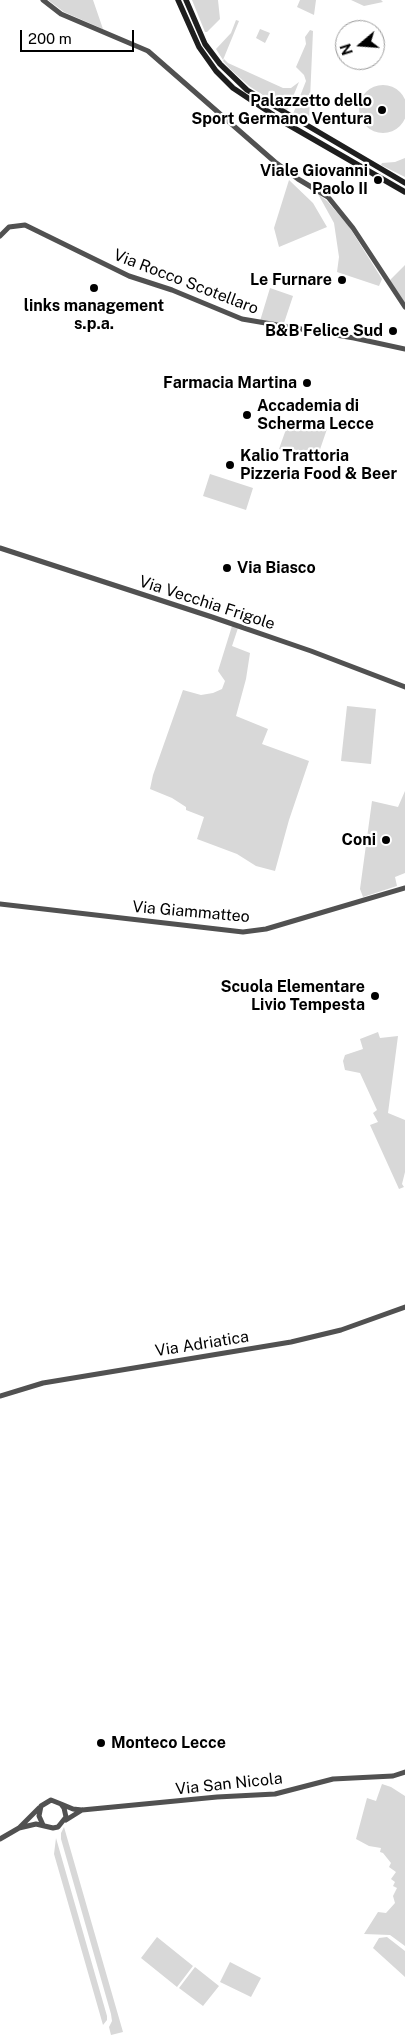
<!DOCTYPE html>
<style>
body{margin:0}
#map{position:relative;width:405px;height:2038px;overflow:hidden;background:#fff;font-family:"Public Sans",sans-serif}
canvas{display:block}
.north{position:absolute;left:335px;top:20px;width:50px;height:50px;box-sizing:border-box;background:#fff;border:1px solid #999;border-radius:50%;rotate:252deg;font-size:14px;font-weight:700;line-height:20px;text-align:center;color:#000}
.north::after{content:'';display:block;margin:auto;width:18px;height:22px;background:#000;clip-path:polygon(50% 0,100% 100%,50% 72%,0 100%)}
.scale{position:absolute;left:20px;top:30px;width:114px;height:22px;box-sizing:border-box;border:2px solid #000;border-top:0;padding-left:6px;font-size:15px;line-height:18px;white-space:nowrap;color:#000;-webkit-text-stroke:4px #fff;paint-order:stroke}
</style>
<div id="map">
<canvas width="405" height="2038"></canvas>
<div class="north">N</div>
<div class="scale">200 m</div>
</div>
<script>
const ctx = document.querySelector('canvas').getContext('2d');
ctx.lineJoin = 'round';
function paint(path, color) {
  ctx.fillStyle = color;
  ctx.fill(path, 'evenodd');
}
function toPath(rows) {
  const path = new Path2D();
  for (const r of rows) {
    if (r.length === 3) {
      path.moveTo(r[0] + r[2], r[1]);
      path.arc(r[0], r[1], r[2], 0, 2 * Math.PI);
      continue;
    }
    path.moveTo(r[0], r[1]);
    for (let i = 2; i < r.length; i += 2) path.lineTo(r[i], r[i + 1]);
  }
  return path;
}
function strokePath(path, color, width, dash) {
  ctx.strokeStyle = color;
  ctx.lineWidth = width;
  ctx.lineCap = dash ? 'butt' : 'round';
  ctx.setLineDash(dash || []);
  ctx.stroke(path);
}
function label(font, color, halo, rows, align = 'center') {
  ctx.font = font + ' "Public Sans",sans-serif';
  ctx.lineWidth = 4.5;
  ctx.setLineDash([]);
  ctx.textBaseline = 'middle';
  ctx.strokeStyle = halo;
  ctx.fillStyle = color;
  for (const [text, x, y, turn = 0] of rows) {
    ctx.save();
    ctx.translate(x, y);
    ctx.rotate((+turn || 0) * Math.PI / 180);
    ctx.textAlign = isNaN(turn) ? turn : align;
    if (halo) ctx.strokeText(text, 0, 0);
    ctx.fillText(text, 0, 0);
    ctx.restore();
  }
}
paint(toPath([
 [48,0,93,0,103,29,64,12],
 [192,0,218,0,220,19,207,32,205,32],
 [300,0,316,0,314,15,297,7],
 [351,0,381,0,383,2,364,6],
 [236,20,239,21,223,60,216,49,231,33],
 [260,29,270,33,265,43,256,38],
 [310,30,313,31,309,122,293,114,306,81,304,75,296,67,306,44,305,37],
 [224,59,228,63,283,88,291,88,299,82,288,109,286,110,249,86,230,69,223,61],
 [383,109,24],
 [405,158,405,177,381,165,382,163,395,162],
 [289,180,313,203,327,227,279,247,274,228],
 [318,194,327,201,348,225,382,279,379,286,337,272,339,257,334,223],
 [405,265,405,303,390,280],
 [270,288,293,296,284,323,260,321],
 [290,418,327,429,316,461,279,449],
 [210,474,253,488,246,510,203,496],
 [232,626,238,628,232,646,250,653,246,679,236,716,268,729,262,744,309,761,289,820,275,871,256,866,237,854,197,839,204,817,186,810,186,807,172,798,150,789,153,775,183,690,201,695,213,693,222,689,225,681,218,671],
 [347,706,376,709,371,764,341,761],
 [405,791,405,873,395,877,397,886,363,897,360,889,372,801,398,807],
 [378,1032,380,1038,398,1036,388,1113,405,1120,405,1172,402,1184,404,1187,399,1189,370,1125,378,1122,373,1113,377,1110,360,1073,345,1070,343,1061,345,1055,363,1049,360,1039],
 [382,1784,391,1787,405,1796,405,1946,390,1935,364,1934,378,1912,386,1913,395,1903,393,1896,397,1888,393,1886,395,1882,391,1879,396,1872,389,1867,391,1863,383,1853,380,1852,381,1848,369,1846,356,1839,367,1798,376,1801],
 [64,1827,123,2032,111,2035,109,2027,112,2021,111,2014,61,1839,61,1833],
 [56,1838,107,2016,107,2020,103,2025,54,1854],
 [157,1937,193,1966,177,1987,141,1958],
 [387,1937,405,1951,405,1977,373,1948,379,1938],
 [230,1962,261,1978,251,1997,220,1982],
 [195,1967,219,1986,203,2006,179,1988]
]), '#d8d8d8');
strokePath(toPath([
 [43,0,61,14,148,51,275,162,298,179,328,197,353,228,405,307],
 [0,236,9,227,25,225,129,276,172,290,242,319,354,338,405,349],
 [0,548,212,617,311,651,405,687],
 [0,904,243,932,266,929,405,888],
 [0,1396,43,1383,291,1342,341,1330,405,1307],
 [61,1804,73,1809,82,1810,217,1797,275,1794,333,1779,393,1776,405,1772],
 [66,1820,82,1810],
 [19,1828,36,1824,53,1828,58,1827,66,1817,64,1808,61,1804,51,1800,41,1806,39,1816,43,1825],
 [0,1839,19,1828,39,1808]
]), '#515151', 5);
strokePath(toPath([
 [178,0,199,47,216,71,233,88,287,124,405,192],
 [186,0,205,44,220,64,247,90,405,183]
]), '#1e1e1e', 5.5);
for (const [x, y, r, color] of [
 [382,110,5,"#000"],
 [378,180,5,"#000"],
 [342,280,5,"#000"],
 [94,288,5,"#000"],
 [393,331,5,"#000"],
 [307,383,5,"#000"],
 [247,415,5,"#000"],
 [230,465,5,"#000"],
 [227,568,5,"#000"],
 [386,840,5,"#000"],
 [375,996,5,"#000"],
 [101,1743,5,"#000"]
]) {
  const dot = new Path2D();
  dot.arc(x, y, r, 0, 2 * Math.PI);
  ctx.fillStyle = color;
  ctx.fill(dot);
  strokePath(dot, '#fff', 2);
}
label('bold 16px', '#000', '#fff', [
 ["Palazzetto dello",372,101],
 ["Sport Germano Ventura",372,119],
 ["Viale Giovanni",368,171],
 ["Paolo II",368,189],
 ["Le Furnare",332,280],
 ["links management",94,306,"center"],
 ["s.p.a.",94,324,"center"],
 ["B&B Felice Sud",383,331],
 ["Farmacia Martina",297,383],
 ["Accademia di",257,406,"left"],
 ["Scherma Lecce",257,424,"left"],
 ["Kalio Trattoria",240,456,"left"],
 ["Pizzeria Food & Beer",240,474,"left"],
 ["Via Biasco",237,568,"left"],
 ["Coni",376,840],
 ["Scuola Elementare",365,987],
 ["Livio Tempesta",365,1005],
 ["Monteco Lecce",111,1743,"left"]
], 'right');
label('16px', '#000', '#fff', [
 ["Via Rocco Scotellaro",186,282,21],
 ["Via Vecchia Frigole",207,603,18],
 ["Via Giammatteo",191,912,5],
 ["Via Adriatica",202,1344,-9],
 ["Via San Nicola",229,1784,-6]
]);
</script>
